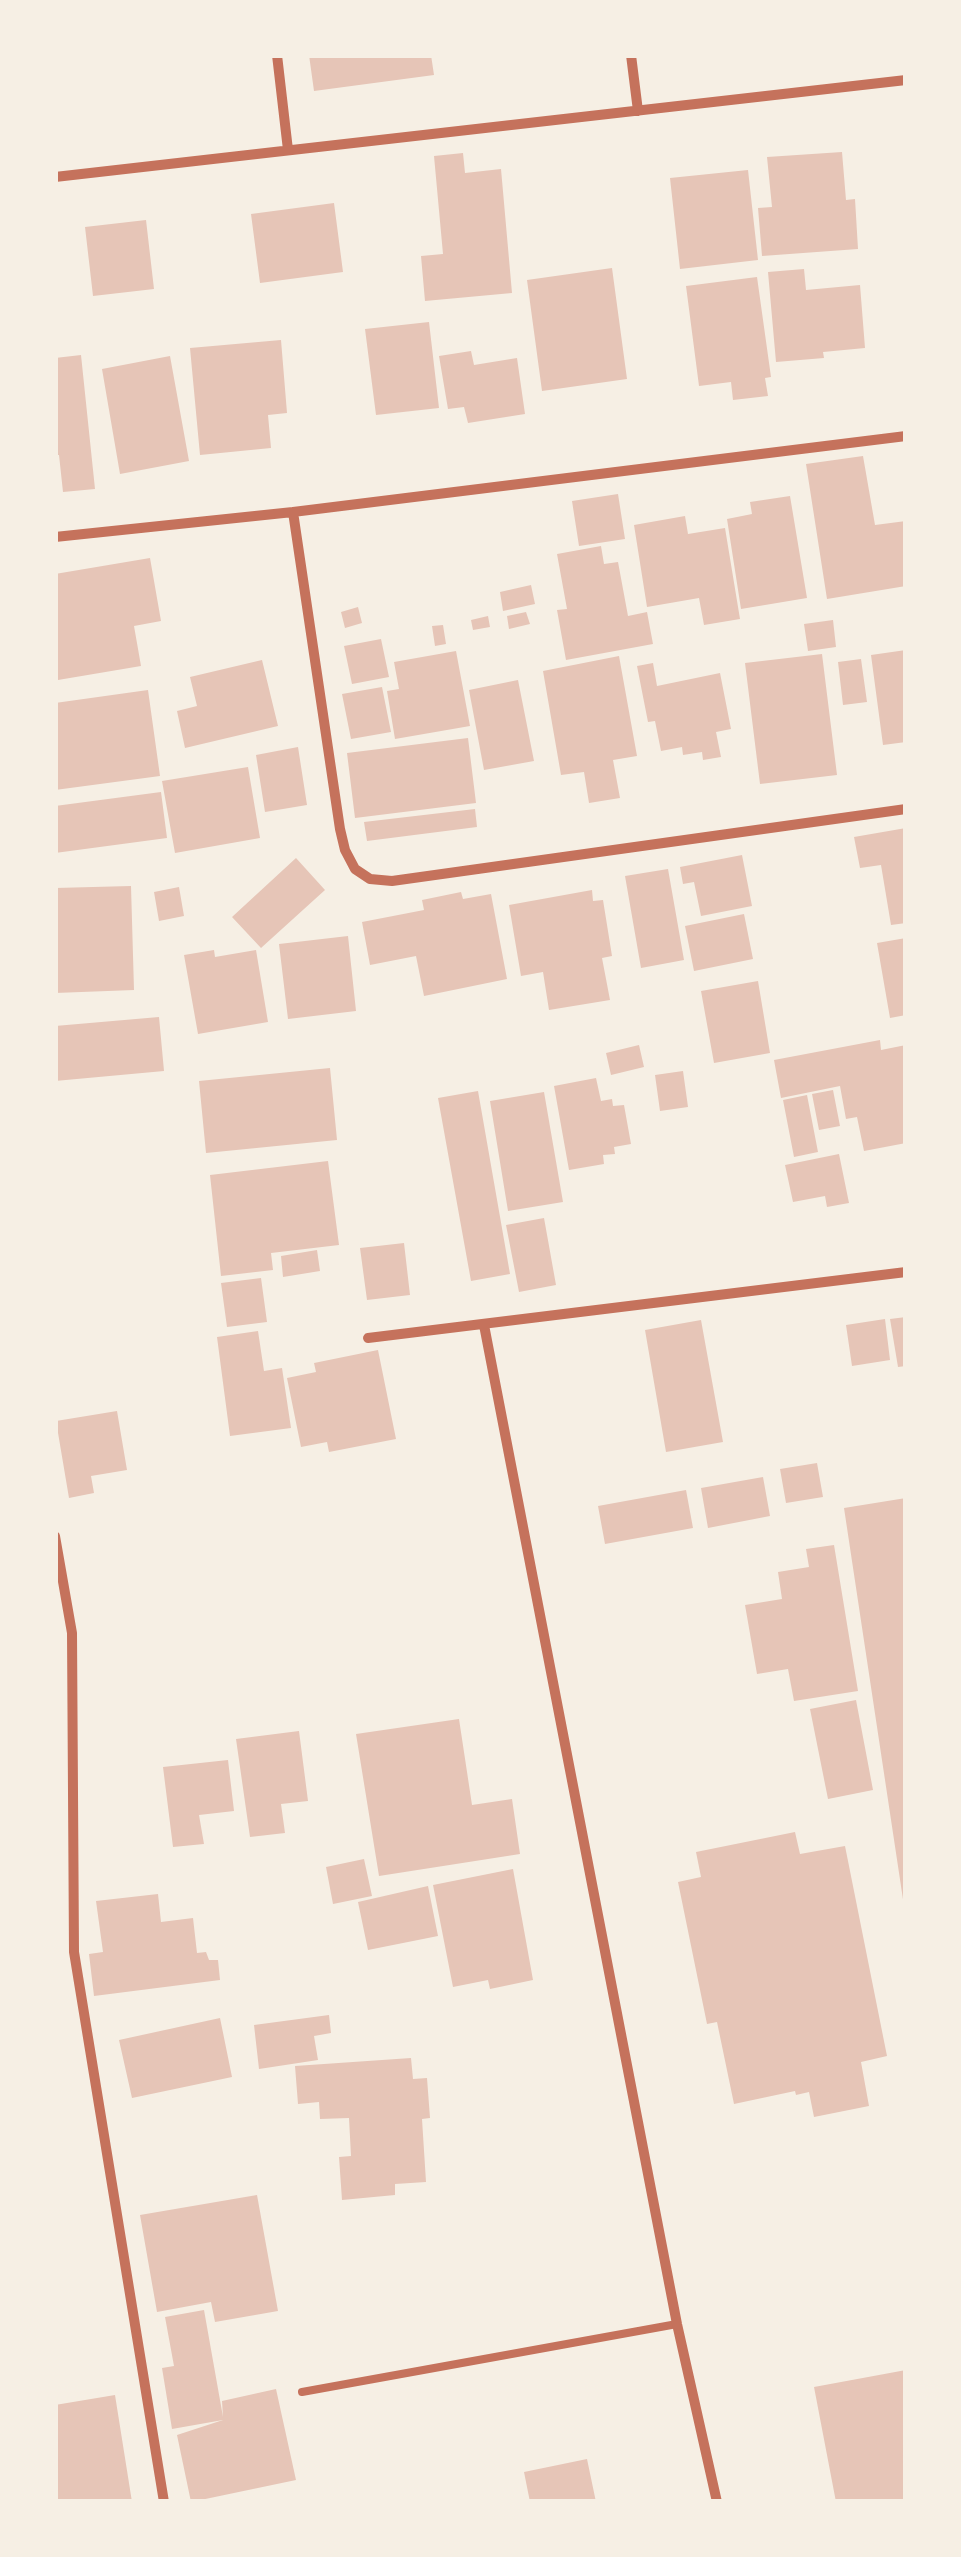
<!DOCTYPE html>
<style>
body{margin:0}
#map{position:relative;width:961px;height:2557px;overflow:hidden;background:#f6efe4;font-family:Signika,sans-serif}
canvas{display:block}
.frame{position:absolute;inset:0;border:58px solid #f6efe4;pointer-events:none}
</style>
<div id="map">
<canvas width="961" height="2557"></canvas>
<div class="frame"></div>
</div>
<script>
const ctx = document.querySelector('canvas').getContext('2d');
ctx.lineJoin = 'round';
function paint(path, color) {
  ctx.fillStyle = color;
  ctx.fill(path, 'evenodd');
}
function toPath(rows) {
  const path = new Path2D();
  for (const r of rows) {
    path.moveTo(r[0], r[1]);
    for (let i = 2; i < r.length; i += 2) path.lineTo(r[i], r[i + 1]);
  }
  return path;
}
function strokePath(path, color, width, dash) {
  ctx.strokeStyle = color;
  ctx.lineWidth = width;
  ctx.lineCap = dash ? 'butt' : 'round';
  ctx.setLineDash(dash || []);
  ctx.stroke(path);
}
paint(toPath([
 [309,55,431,55,434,75,314,91],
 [842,152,846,200,855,199,858,249,762,256,758,208,772,207,767,157],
 [463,153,465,173,501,169,512,293,425,301,421,256,443,254,434,156],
 [748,170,758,260,680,269,670,178],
 [334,203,343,272,260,283,251,214],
 [146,220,154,289,93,296,85,227],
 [612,268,627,379,542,391,527,280],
 [804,269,806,290,860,285,865,348,823,352,824,358,776,362,768,272],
 [757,277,771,377,765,378,768,396,733,400,731,382,699,386,686,286],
 [429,322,439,408,376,415,365,329],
 [281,340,287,413,268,415,271,448,200,455,190,348],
 [471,351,474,365,517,358,525,414,468,423,464,407,448,409,439,356],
 [81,355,95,489,63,492,59,455,55,455,55,358],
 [170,356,189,461,120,474,102,369],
 [863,456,875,525,906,521,906,586,827,599,806,464],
 [618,494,625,539,579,546,572,501],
 [790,496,807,598,741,609,727,519,752,514,750,502],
 [685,516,688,534,725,528,740,619,704,625,699,598,647,607,634,525],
 [601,546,604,564,618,562,628,616,647,612,653,644,566,660,557,610,567,609,557,554],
 [150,558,161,621,134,626,141,666,58,680,55,662,55,574],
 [531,585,535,604,503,611,500,592],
 [358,607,362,623,345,628,341,612],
 [526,612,530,624,509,629,507,616],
 [488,616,490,627,473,630,471,620],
 [833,620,836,647,808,651,804,624],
 [443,625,446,644,435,646,432,626],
 [381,639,389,677,352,684,344,646],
 [906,650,906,742,883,745,871,655],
 [456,651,470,726,395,739,387,691,399,689,394,662],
 [822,654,837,775,760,784,745,663],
 [619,656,637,756,613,760,620,798,589,803,584,772,561,775,543,671],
 [861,659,867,702,843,705,838,662],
 [262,660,278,726,185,748,177,711,197,706,190,677],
 [653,663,657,686,720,673,731,729,716,732,721,757,703,760,702,752,683,755,682,747,661,751,655,721,648,722,637,666],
 [518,680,534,761,484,770,469,690],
 [382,687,391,732,351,739,342,694],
 [148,690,160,776,55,790,55,703],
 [468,738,476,803,355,818,347,753],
 [298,747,307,805,265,812,256,755],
 [248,767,260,838,175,853,162,781],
 [161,792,167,838,55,853,55,806],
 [475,809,477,827,367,841,364,822],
 [906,828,906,923,891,925,881,865,860,868,854,837],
 [742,855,752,906,701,916,694,882,683,884,680,867],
 [296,858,325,890,261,948,232,917],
 [668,869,684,960,641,968,625,876],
 [131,886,134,990,55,993,55,888],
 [179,887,184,916,159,921,154,892],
 [592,890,593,901,603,900,612,956,602,958,610,1000,549,1010,543,972,521,976,509,905],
 [461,892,463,899,491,894,507,979,424,996,416,956,370,965,362,922,424,910,422,900],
 [744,914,753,959,694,971,685,926],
 [348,936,356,1011,288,1019,279,944],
 [906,938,906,1015,890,1018,877,943],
 [214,950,215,957,256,950,268,1022,198,1034,184,955],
 [758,981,770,1053,714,1063,701,991],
 [159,1017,164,1071,55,1081,55,1026],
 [880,1040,881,1050,906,1045,906,1143,864,1151,857,1117,846,1119,840,1086,781,1098,774,1060],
 [639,1045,644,1067,611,1075,606,1053],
 [330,1068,337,1140,206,1153,199,1081],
 [683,1071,688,1107,660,1111,655,1075],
 [596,1078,601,1101,612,1099,613,1106,624,1105,631,1144,614,1147,615,1154,603,1155,604,1164,569,1170,554,1086],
 [833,1090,840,1126,819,1130,812,1094],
 [478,1091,510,1274,471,1281,438,1098],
 [544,1092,563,1202,508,1211,490,1101],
 [807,1095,818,1152,794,1157,783,1100],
 [839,1154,849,1203,827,1207,825,1196,793,1202,785,1165],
 [328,1161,339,1245,271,1253,273,1270,221,1276,210,1175],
 [544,1218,556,1285,519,1292,506,1225],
 [404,1243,410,1295,367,1300,360,1248],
 [317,1250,320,1271,283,1277,281,1256],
 [261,1278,267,1322,227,1327,221,1283],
 [906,1317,906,1366,898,1367,890,1319],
 [885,1319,890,1360,852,1366,846,1325],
 [701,1320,723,1442,666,1452,645,1330],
 [258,1331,264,1371,282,1368,291,1428,230,1436,217,1337],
 [378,1350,396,1439,329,1452,327,1442,301,1447,287,1378,316,1372,314,1363],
 [117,1411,127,1470,91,1476,94,1493,69,1498,56,1421],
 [817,1463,823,1497,786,1503,780,1469],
 [763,1477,770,1516,708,1528,701,1488],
 [686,1490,693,1528,605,1544,598,1506],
 [906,1498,906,1906,904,1906,844,1508],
 [834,1545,858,1691,794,1701,788,1669,757,1674,745,1605,782,1599,778,1572,809,1567,806,1549],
 [856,1700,873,1790,828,1799,810,1709],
 [459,1719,472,1805,512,1799,520,1854,379,1876,356,1734],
 [299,1731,308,1801,281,1804,285,1833,250,1837,236,1739],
 [228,1760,234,1811,199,1815,204,1844,173,1847,163,1767],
 [795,1832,800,1854,845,1846,887,2056,861,2062,869,2106,814,2117,809,2092,796,2095,795,2091,734,2104,717,2022,707,2024,678,1882,701,1877,696,1852],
 [364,1859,372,1896,333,1904,326,1867],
 [513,1869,533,1980,490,1989,488,1980,453,1987,433,1885],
 [428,1886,438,1936,368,1950,358,1902],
 [158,1894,161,1922,193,1918,197,1953,206,1952,209,1960,218,1960,220,1980,94,1996,89,1954,103,1952,96,1901],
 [329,2015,331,2033,314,2036,318,2060,259,2069,254,2025],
 [220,2018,232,2077,132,2098,119,2040],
 [411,2058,413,2079,427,2078,430,2118,422,2119,426,2182,395,2184,395,2195,342,2200,339,2157,351,2156,349,2118,320,2119,319,2102,298,2104,295,2066],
 [257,2195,278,2311,215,2322,211,2302,157,2312,140,2215],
 [204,2310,223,2417,222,2401,276,2389,296,2480,191,2502,177,2435,223,2420,172,2429,162,2368,174,2366,165,2317],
 [906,2370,906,2502,836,2502,814,2387],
 [115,2395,132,2502,55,2502,55,2405],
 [587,2459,596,2502,530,2502,524,2472]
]), '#e6c5b7');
strokePath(toPath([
 [302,2392,677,2324]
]), '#c5725c', 8);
strokePath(toPath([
 [277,55,288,150],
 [631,55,638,111],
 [55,177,906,80],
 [293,512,340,829,345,850,355,869,370,879,392,881,906,809],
 [55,537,293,512,906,436],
 [484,1325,677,2324,717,2502],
 [368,1338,906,1272],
 [55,1536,72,1633,74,1952,164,2502]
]), '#c5725c', 10);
</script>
